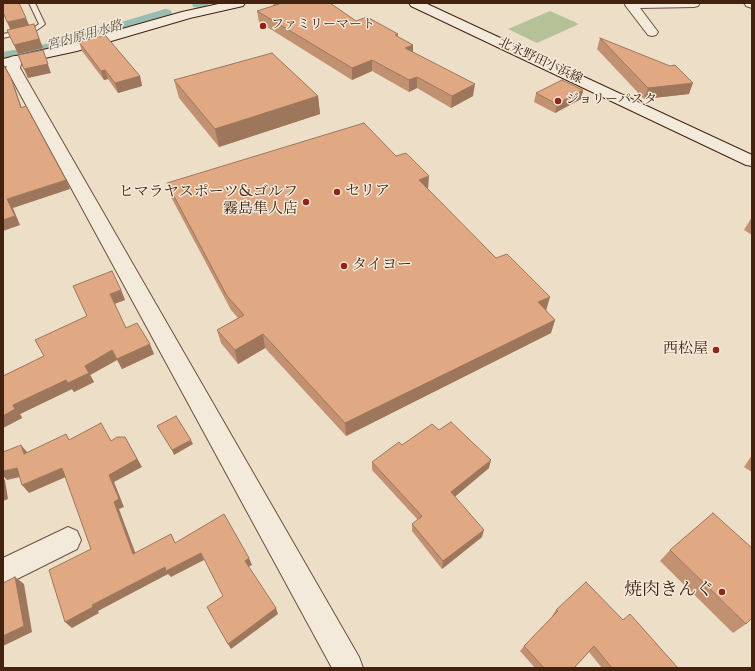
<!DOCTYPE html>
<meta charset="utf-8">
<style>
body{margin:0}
#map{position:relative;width:755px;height:671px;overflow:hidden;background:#eddec7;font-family:"Sorts Mill Goudy",serif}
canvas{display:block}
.frame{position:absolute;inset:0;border:4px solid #43220f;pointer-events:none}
</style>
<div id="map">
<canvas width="755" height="671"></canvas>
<div class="frame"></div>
</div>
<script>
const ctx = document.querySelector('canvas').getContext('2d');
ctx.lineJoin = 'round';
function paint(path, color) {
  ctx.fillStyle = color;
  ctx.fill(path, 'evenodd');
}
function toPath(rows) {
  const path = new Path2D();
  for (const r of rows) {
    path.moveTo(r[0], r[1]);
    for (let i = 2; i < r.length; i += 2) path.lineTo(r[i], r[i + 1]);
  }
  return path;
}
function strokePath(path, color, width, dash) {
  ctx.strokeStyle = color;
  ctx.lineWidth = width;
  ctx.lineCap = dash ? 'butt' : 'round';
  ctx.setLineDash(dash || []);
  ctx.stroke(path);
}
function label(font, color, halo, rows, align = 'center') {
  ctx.font = font + ' "Sorts Mill Goudy","Noto Serif JP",serif';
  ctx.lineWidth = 3;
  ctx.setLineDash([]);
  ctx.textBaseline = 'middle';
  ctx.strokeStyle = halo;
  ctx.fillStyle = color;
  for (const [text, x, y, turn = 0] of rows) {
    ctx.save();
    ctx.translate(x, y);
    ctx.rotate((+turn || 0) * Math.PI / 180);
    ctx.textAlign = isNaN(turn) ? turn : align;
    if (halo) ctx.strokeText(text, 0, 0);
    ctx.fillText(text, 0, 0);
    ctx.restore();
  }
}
paint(toPath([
 [550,11,579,24,537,43,508,29]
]), '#b5c298');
paint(toPath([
 [192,3,209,3,207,6,198,8,193,7,192,3],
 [165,9,170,10,172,13,170,16,59,50,3,62,3,52,51,43,165,9]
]), '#9abcb2');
const lane = toPath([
 [29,3,35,3,45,24,44,25,37,30,3,38,3,34,33,28,39,24,29,3]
]);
const street = toPath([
 [626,3,700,3,698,6,694,7,640,8,658,32,656,35,652,36,648,35,625,5,626,3],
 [744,3,752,3,752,8,746,6,744,3],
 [15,56,20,57,22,60,20,68,359,657,363,668,332,668,6,68,10,57,15,56],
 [68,527,77,531,81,540,77,549,3,586,3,558,68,527]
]);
const secondary = toPath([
 [223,3,245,3,243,6,190,18,77,51,3,67,3,59,69,44,182,12,223,3],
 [409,3,425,3,752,155,752,166,746,165,411,6,409,3]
]);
strokePath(lane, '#6e513d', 2);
strokePath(street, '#6e513d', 2);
strokePath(secondary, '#43220f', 2);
paint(lane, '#f3eadb');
paint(street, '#f3eadb');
paint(secondary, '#f3eadb');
paint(toPath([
 [273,3,330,3,356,21,398,34,398,37,413,45,413,52,473,96,451,108,417,88,409,92,372,71,352,80,259,22,257,11,273,6],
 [600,38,689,94,644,99,597,49],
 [79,42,140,76,142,86,118,93,108,79,104,80,82,51],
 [174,80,318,96,320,114,219,147,179,98],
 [583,90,581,99,555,113,534,102,536,93],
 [167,183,428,189,555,320,551,333,346,436,265,348,238,364,221,343,217,330,238,318,231,310,171,197],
 [752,217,752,235,744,230],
 [121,290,125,300,114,304,126,328,154,354,122,369,117,360,90,375,94,382,74,392,72,389,20,414,22,418,3,428,3,376,44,356,87,316],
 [439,430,489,468,455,496,482,537,442,569,412,531,412,524,418,520,372,470,372,462,402,445],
 [752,455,752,472,744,467],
 [670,550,746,624,733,633,660,561],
 [556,610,623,620,678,668,602,668,589,652,574,668,535,668,520,651,524,646,552,617,552,616]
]), '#c19171');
paint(toPath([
 [26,18,30,27,11,31,7,22],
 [34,24,43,48,18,54,14,45],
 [413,45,413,56,405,48],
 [43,50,51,73,28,78,24,69],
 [372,60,372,71,352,80,352,68],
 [105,70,108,79,104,80,101,71],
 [140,76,142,86,118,93,115,83],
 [417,77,417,88,409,92,409,80],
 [11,78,15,88,25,117,21,108],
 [693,83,689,94,644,99,648,88],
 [475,84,473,96,451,108,452,96],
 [583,90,581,99,555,113,557,104],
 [318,96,320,114,219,147,215,129],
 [429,176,428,190,419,180],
 [66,180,70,189,13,208,20,225,3,231,3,220,7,199],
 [121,290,125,300,114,304,110,294],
 [550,297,546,311,538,302],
 [555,320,551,333,346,436,345,423],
 [263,334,265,348,238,364,235,350],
 [150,344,154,354,122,369,117,359],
 [112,350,117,360,90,375,85,366],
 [89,373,94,382,74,392,72,389,20,414,22,418,3,428,3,416,13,405,66,380],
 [125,437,142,467,114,482,124,507,119,509,138,560,133,554,114,502,109,475],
 [191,440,193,444,174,455,172,450],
 [21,445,28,453,24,454],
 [491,460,489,468,450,501,451,492],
 [17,468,24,476,7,480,3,476,3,471],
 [62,468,68,476,29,493,22,485],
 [3,478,5,480,8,499,3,501],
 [484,530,482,537,442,569,443,561],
 [201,553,204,560,171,577,168,574,98,611,99,613,72,628,65,622,92,605,165,567],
 [249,558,252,565,248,567,245,561],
 [15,577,24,584,32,632,3,646,3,636],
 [276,608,278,614,231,649,228,644]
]), '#9d765c');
const building = toPath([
 [3,3,19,3,26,18,7,22,3,12,3,3],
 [277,3,330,3,356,21,367,17,398,34,395,35,413,45,405,48,475,84,452,96,417,77,409,80,372,60,352,68,257,11,279,4,277,3],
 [34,24,39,39,14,45,7,30,34,24],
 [105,35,140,76,115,83,105,70,101,71,79,42,105,35],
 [600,38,670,66,675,65,693,83,648,88,600,38],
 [43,50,48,64,24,69,18,55,43,50],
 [272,53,318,96,215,129,174,80,272,53],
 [3,64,11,78,21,108,26,106,66,180,7,199,15,216,3,220,3,64],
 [562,80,583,90,557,104,536,93,562,80],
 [364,123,396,156,406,153,429,176,419,180,496,258,507,254,550,297,538,302,555,320,345,423,263,334,235,350,217,330,244,315,227,296,167,183,364,123],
 [112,271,121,290,110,294,126,328,137,323,150,344,117,359,112,350,85,366,89,373,68,383,66,380,13,405,15,409,3,416,3,376,44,356,35,340,87,316,73,286,112,271],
 [176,416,191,440,172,450,157,426,176,416],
 [451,422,491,460,451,492,484,530,443,561,412,524,422,516,372,462,399,442,402,445,432,424,439,430,451,422],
 [101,423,111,441,117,437,125,437,137,459,109,475,119,499,114,502,133,554,171,534,175,543,224,514,249,558,245,561,276,608,228,644,207,607,223,596,201,553,166,571,165,567,92,605,93,607,65,622,49,570,91,549,62,468,22,485,17,468,3,471,3,452,21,445,24,454,66,434,69,440,101,423],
 [713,513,752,548,752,618,746,624,670,550,713,513],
 [15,577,24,626,3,636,3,583,15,577],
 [586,582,623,620,630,614,678,668,612,668,594,646,574,668,544,668,524,646,558,611,556,610,586,582]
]);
paint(building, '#e0a983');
strokePath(building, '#9d765c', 1);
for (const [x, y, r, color] of [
 [263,26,4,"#8f2418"],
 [558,101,4,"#8f2418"],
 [337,192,4,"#8f2418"],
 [306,202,4,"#8f2418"],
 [344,266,4,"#8f2418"],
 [716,350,4,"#8f2418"],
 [722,592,4,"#8f2418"]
]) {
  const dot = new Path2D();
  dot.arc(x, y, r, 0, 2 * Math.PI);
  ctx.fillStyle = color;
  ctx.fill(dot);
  strokePath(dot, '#f3eadb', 1.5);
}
label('13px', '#43220f', '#f3eadb', [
 ["ファミリーマート",271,26],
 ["ジョリーパスタ",566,101]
], 'left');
label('italic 13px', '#5d5040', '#f3eadb', [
 ["宮内原用水路",85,37,-16]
]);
label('13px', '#43220f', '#f3eadb', [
 ["北永野田小浜線",540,62,25]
]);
label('15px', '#43220f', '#f3eadb', [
 ["セリア",345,192],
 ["ヒマラヤスポーツ&ゴルフ",298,193,"right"],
 ["霧島隼人店",298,210,"right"],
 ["タイヨー",352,266],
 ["西松屋",708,350,"right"]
], 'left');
label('18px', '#43220f', '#f3eadb', [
 ["焼肉きんぐ",714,592]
], 'right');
</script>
